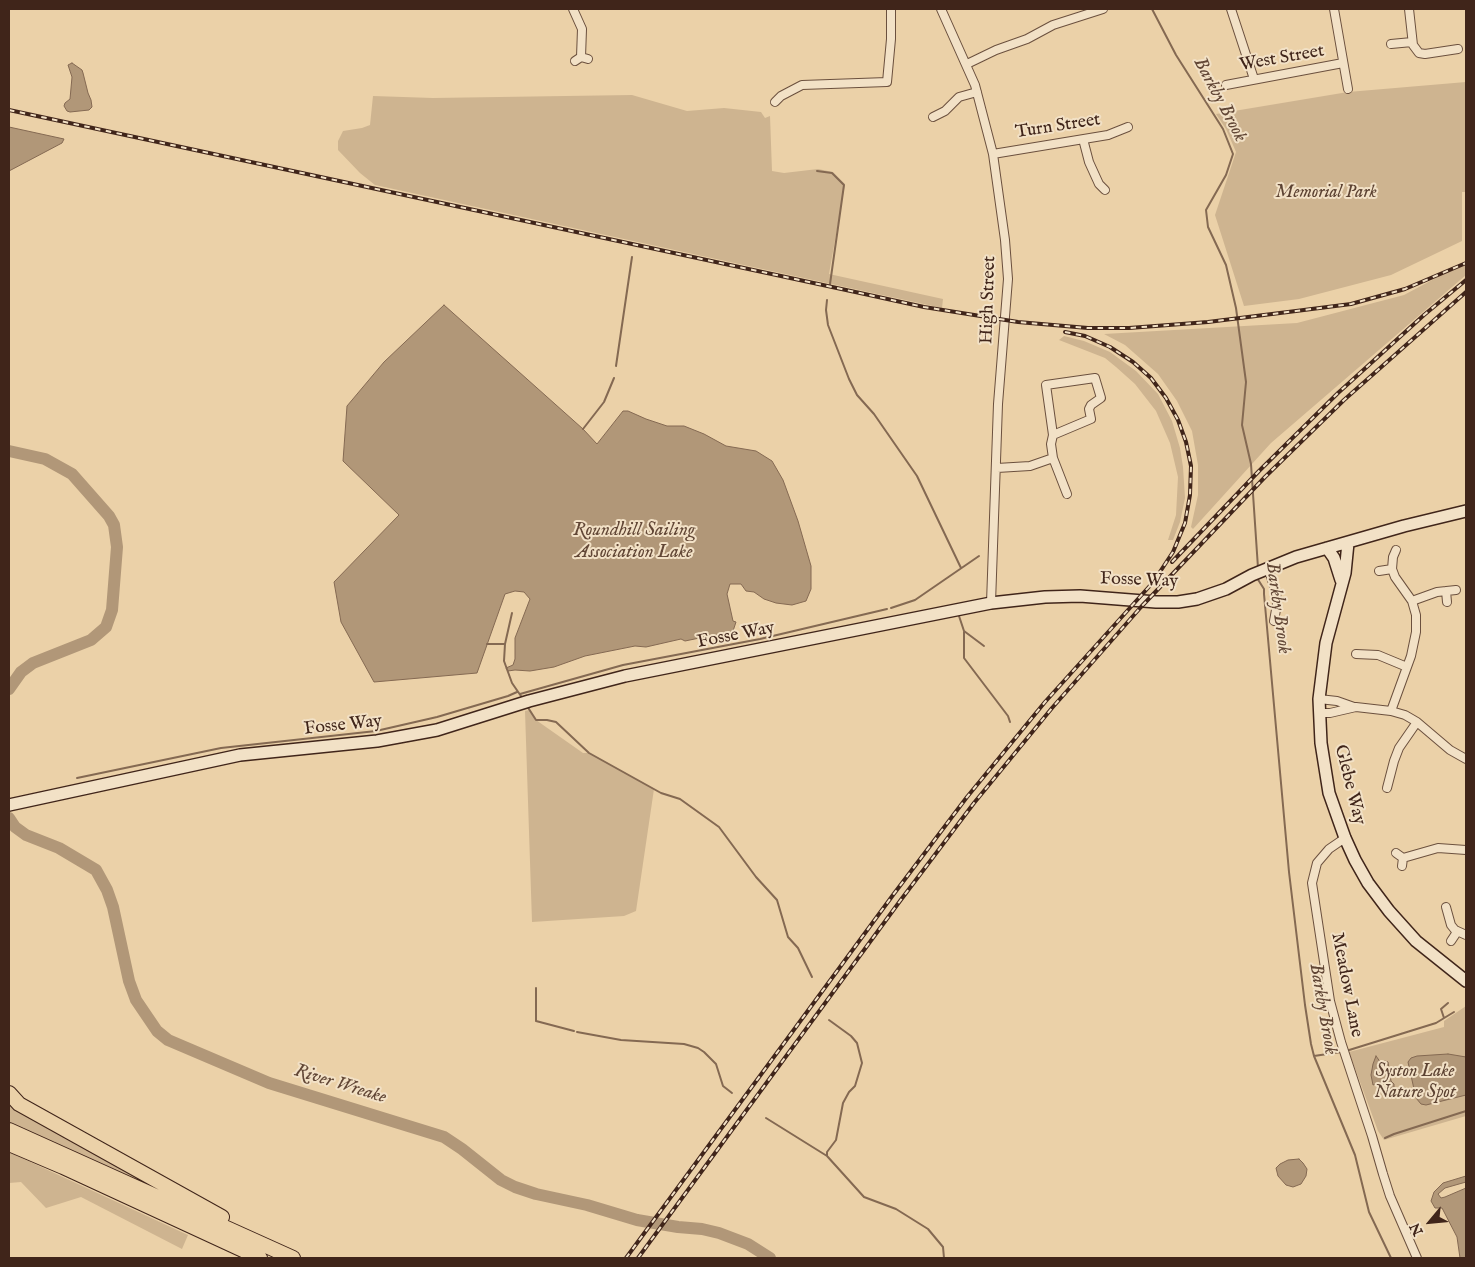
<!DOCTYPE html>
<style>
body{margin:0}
#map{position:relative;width:1475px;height:1267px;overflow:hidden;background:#ebd1a8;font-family:"IM FELL English",serif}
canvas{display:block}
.frame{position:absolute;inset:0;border:10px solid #40251a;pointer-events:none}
.north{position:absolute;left:1405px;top:1197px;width:50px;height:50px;-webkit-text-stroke:4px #f2e1c6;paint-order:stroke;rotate:242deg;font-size:14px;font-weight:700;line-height:20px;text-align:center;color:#40251a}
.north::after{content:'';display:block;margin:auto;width:18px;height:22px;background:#40251a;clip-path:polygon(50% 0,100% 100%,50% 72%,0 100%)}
</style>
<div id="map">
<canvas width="1475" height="1267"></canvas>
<div class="frame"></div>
<div class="north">N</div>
</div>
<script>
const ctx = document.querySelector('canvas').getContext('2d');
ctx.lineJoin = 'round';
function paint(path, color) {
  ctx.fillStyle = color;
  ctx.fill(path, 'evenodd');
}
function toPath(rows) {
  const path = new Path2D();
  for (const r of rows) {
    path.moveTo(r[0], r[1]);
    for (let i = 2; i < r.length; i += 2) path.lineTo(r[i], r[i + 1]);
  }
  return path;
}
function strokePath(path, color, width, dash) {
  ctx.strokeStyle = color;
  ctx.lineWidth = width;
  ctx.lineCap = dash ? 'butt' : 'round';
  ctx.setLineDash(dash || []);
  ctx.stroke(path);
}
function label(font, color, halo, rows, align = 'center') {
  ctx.font = font + ' "IM FELL English",serif';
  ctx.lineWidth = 4;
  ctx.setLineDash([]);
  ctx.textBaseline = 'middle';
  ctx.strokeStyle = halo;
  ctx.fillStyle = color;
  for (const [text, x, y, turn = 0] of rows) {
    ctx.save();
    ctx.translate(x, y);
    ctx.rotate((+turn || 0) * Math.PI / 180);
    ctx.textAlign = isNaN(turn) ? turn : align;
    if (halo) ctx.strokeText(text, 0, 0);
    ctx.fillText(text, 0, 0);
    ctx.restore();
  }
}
paint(toPath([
 [1466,82,1466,192,1462,192,1462,241,1391,275,1299,299,1244,306,1215,215,1236,152,1226,129,1216,114,1348,92],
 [632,95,687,111,724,108,761,112,765,118,770,116,772,171,784,173,818,169,833,172,845,184,829,274,943,299,942,308,375,185,360,173,338,150,338,141,343,131,362,128,370,125,373,96,433,98],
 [1466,262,1466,275,1271,443,1193,529,1191,527,1198,495,1198,465,1192,431,1177,401,1158,374,1125,345,1104,334,1297,323,1404,295],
 [1064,336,1084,341,1110,352,1136,371,1158,394,1172,421,1180,448,1183,467,1185,498,1180,522,1173,540,1168,540,1176,515,1178,477,1170,443,1156,411,1135,384,1116,367,1105,358,1059,340],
 [529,710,536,720,583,753,589,753,654,789,636,911,624,916,532,922,525,711],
 [1466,1006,1466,1116,1384,1140,1378,1131,1349,1052,1444,1027,1444,1021],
 [9,1102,149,1182,145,1187,9,1127],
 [9,1152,188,1235,182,1249,81,1197,46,1208,21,1182,9,1183]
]), '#ceb490');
const water = toPath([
 [72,63,82,70,83,73,88,93,91,100,92,107,89,110,70,112,67,111,64,106,65,103,70,99,72,77,68,65,72,63],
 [9,127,64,139,62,143,9,171,9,127],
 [444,305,583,429,597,444,623,411,628,411,646,419,667,426,684,426,704,434,726,446,756,451,772,461,783,480,798,521,811,566,811,589,806,601,792,605,776,603,764,599,754,592,746,591,741,584,730,584,727,594,733,621,736,622,733,631,685,641,681,639,646,647,635,646,585,656,554,667,530,671,515,670,508,671,506,668,513,665,515,659,515,638,530,599,524,592,515,591,505,594,477,673,374,682,341,622,334,582,399,515,343,461,347,406,384,362,444,305],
 [1448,1054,1466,1057,1466,1095,1426,1105,1421,1104,1416,1098,1408,1062,1411,1058,1417,1056,1448,1054],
 [1376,1056,1381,1063,1385,1061,1388,1062,1391,1081,1394,1084,1394,1087,1391,1089,1381,1082,1373,1085,1371,1075,1373,1064,1376,1056],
 [1299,1159,1303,1163,1307,1169,1306,1176,1301,1184,1293,1187,1286,1185,1278,1176,1276,1168,1280,1164,1288,1160,1299,1159],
 [1466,1176,1466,1182,1445,1188,1438,1194,1441,1198,1445,1197,1466,1188,1466,1258,1460,1258,1457,1237,1442,1208,1435,1208,1431,1201,1434,1192,1443,1183,1466,1176]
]);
paint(water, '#b19778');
strokePath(water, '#846952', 1);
strokePath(toPath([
 [1152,9,1176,55,1223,129,1233,154,1226,175,1206,210,1208,227,1226,265,1236,308,1246,382,1242,425,1251,464,1258,568],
 [817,171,832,173,844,185,830,284],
 [827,300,826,310,828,325,849,379,857,395,874,414,917,476,961,568],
 [616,366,632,257],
 [583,429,604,402,614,378],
 [1257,578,1264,589,1264,594,1289,872,1305,1005,1311,1044,1314,1056,1355,1155,1369,1212,1391,1258],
 [891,608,915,600,979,556],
 [512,613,505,644,504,661,512,683,523,699],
 [959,616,964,631,964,658,1008,716,1010,722],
 [964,631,984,646],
 [487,644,505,644],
 [520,694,623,665,760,639,887,609],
 [527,706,536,720,547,720,556,722,589,753,661,793,680,799,719,827,756,877,777,900,788,937,798,948,812,977],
 [77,778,221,748,376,731,437,717,508,696,517,692],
 [536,988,536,1021,574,1031],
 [1444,1018,1441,1009,1448,1003],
 [829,1020,851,1036,857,1043,862,1063,855,1086,849,1092,843,1103,836,1140,827,1152,827,1156,864,1197,896,1209,928,1229,943,1247,944,1258],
 [577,1032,621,1040,684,1044,698,1048,704,1052,716,1064,723,1086,732,1093],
 [1346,1051,1436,1023,1454,1012],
 [1314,1056,1341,1052],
 [766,1118,827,1156],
 [1385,1138,1394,1134,1466,1111]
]), '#846952', 2);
strokePath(toPath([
 [9,451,45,459,72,474,109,516,114,525,117,547,112,610,106,627,91,640,33,663,21,672,9,689],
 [9,818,15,827,26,835,59,848,96,870,107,890,113,907,129,981,136,1000,157,1031,168,1040,269,1083,444,1137,462,1149,501,1180,515,1187,536,1194,587,1205,637,1220,678,1227,702,1229,719,1233,748,1244,770,1258]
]), '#b19778', 12);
const street = toPath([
 [573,9,582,29,581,57],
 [941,9,975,85,993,154,1005,240,1008,279,998,404,991,603],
 [1231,9,1254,79],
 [1334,9,1348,89],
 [1409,9,1413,45,1419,53,1425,54,1458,49],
 [1391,44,1412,42],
 [575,61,581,57,588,59],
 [967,64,996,50,1027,39,1053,25,1103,9],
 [1226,85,1343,63],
 [775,102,781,96,802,85,887,82,891,39,891,9],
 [933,117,945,111,959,97,977,92],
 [1083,139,1089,162,1099,184,1105,190],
 [993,154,1108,135,1128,127],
 [1053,458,1067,494],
 [997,468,1030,466,1053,458,1051,444,1053,435,1091,419,1089,409,1091,405,1101,398,1095,378,1046,385,1053,435],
 [1268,568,1276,592,1277,604,1274,621],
 [1379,571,1392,569],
 [1446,591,1447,602],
 [1412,601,1437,592,1456,590],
 [1356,654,1378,655,1407,667],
 [1319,699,1337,701,1354,707],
 [1391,711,1411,656,1416,632,1416,615,1412,601,1395,577,1392,569,1393,557,1396,550],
 [1319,713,1330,713,1356,707,1391,711,1405,715,1417,722,1450,750,1466,759],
 [1387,788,1394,761,1399,748,1417,722],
 [1345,838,1329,849,1317,863,1312,883,1330,1001,1341,1042,1372,1136,1383,1174,1390,1196,1417,1258],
 [1396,853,1403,858,1402,866],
 [1403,858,1438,848,1466,850],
 [1446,907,1451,925,1455,930,1466,935],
 [1451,941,1457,932]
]);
const secondary = toPath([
 [1348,543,1345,573,1326,643,1319,699,1321,743,1329,793,1345,838,1355,860,1368,883,1389,911,1416,941,1466,981],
 [1327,548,1334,558,1341,580],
 [9,805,240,755,377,741,437,730,529,701,625,676,991,603,1045,597,1080,596,1156,602,1178,602,1197,599,1226,589,1252,575,1296,557,1404,526,1466,511]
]);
const highway = toPath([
 [9,1093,19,1104,222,1217],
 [9,1130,293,1258],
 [9,1144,63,1167,260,1258]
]);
strokePath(street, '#6b503e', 10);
strokePath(secondary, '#40251a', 14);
strokePath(highway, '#40251a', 16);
strokePath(street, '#f2e1c6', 8);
strokePath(secondary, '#f2e1c6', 11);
strokePath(highway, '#ebd1a8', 14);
const rail = toPath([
 [9,110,860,293,924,307,1018,322,1088,328,1129,328,1208,322,1296,311,1351,304,1405,289,1466,263],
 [1065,332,1085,336,1110,347,1133,362,1151,378,1166,398,1178,420,1186,442,1191,466,1190,495,1185,523,1173,552,1152,584],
 [1172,562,1259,471,1338,393,1424,315,1466,280],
 [626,1258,893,895,967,797,1045,702,1156,579],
 [638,1258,900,901,974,803,1052,708,1141,607,1265,477,1344,400,1466,292]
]);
strokePath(rail, '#40251a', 4);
strokePath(rail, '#f2e1c6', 2, [5.5]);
label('18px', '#40251a', '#f2e1c6', [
 ["West Street",1282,59,-10],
 ["Turn Street",1058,127,-9],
 ["High Street",989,300,-88],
 ["Fosse Way",1139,581,2],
 ["Fosse Way",736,636,-11],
 ["Fosse Way",343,726,-6],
 ["Glebe Way",1349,785,76],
 ["Meadow Lane",1346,985,79]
]);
label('italic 18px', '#5c4232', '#f2e1c6', [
 ["Memorial Park",1326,193],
 ["Syston Lake",1415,1072],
 ["Nature Spot",1415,1093]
]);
label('italic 19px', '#624736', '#f2e1c6', [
 ["Barkby Brook",1219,100,62],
 ["Roundhill Sailing",634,531],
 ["Association Lake",634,553],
 ["Barkby Brook",1277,608,82],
 ["Barkby Brook",1322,1009,80],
 ["River Wreake",340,1085,17]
]);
</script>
